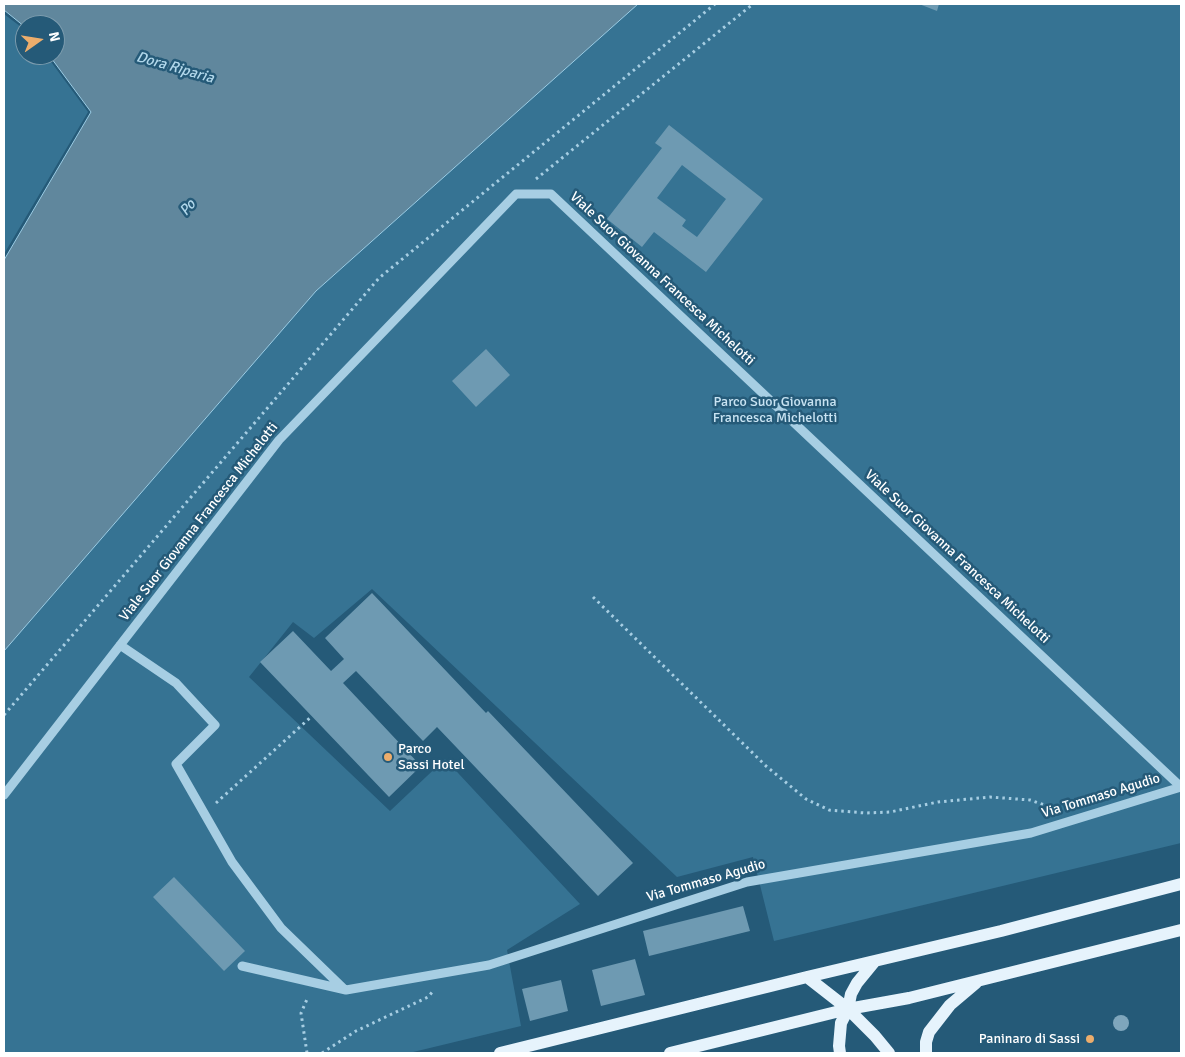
<!DOCTYPE html>
<style>
body{margin:0}
#map{position:relative;width:1185px;height:1057px;overflow:hidden;background:#255a78;font-family:Signika,sans-serif}
canvas{display:block}
.frame{position:absolute;inset:0;border:5px solid #fff;pointer-events:none}
.north{position:absolute;left:15px;top:15px;width:50px;height:50px;box-sizing:border-box;background:#255a78;border:1px solid #7c9cae;border-radius:50%;rotate:77deg;font-size:14px;font-weight:700;line-height:20px;text-align:center;color:#fff}
.north::after{content:'';display:block;margin:auto;width:18px;height:22px;background:#ecad6c;clip-path:polygon(50% 0,100% 100%,50% 72%,0 100%)}
</style>
<div id="map">
<canvas width="1185" height="1057"></canvas>
<div class="frame"></div>
<div class="north">N</div>
</div>
<script>
const ctx = document.querySelector('canvas').getContext('2d');
ctx.lineJoin = 'round';
function paint(path, color) {
  ctx.fillStyle = color;
  ctx.fill(path, 'evenodd');
}
function toPath(rows) {
  const path = new Path2D();
  for (const r of rows) {
    path.moveTo(r[0], r[1]);
    for (let i = 2; i < r.length; i += 2) path.lineTo(r[i], r[i + 1]);
  }
  return path;
}
function strokePath(path, color, width, dash) {
  ctx.strokeStyle = color;
  ctx.lineWidth = width;
  ctx.lineCap = dash ? 'butt' : 'round';
  ctx.setLineDash(dash || []);
  ctx.stroke(path);
}
function label(font, color, halo, rows, align = 'center') {
  ctx.font = font + ' Signika,sans-serif';
  ctx.lineWidth = 5;
  ctx.setLineDash([]);
  ctx.textBaseline = 'middle';
  ctx.strokeStyle = halo;
  ctx.fillStyle = color;
  for (const [text, x, y, turn = 0] of rows) {
    ctx.save();
    ctx.translate(x, y);
    ctx.rotate((+turn || 0) * Math.PI / 180);
    ctx.textAlign = isNaN(turn) ? turn : align;
    if (halo) ctx.strokeText(text, 0, 0);
    ctx.fillText(text, 0, 0);
    ctx.restore();
  }
}
paint(toPath([
 [590,4,1181,4,1181,843,774,941,753,857,677,877,372,589,314,638,293,622,249,677,390,811,445,759,580,904,507,950,521,1026,409,1053,4,1053,4,604],
 [4,14,25,30,25,55,46,55,88,112,4,254]
]), '#367393');
const water = toPath([
 [4,4,638,4,316,291,4,651,4,260,91,112,49,55,55,55,55,25,25,25,25,27,4,10,4,4]
]);
paint(water, '#60879d');
strokePath(water, '#9bcce4', 1);
paint(toPath([
 [919,4,939,4,937,11],
 [669,125,763,199,706,272,654,232,642,247,607,219,662,148,655,143],
 [682,165,726,199,697,237,682,226,686,220,657,198],
 [486,349,510,375,476,407,452,381],
 [372,593,486,713,488,711,633,863,598,896,437,727,423,741,356,671,343,683,421,766,389,797,260,662,293,631,331,671,344,659,325,638],
 [174,877,245,951,224,971,153,897],
 [743,906,750,931,649,956,643,931],
 [635,959,645,995,601,1006,592,970],
 [561,980,568,1011,530,1021,522,989]
]), '#6e9ab2');
strokePath(toPath([
 [536,179,753,4],
 [593,597,766,766,806,799,829,810,865,813,890,812,938,802,990,797,1030,800,1056,809],
 [4,715,379,278,715,4],
 [216,803,312,716],
 [307,1053,301,1013,308,997],
 [322,1053,356,1031,428,997,434,990]
]), '#a7cee3', 3, [2.5, 4]);
strokePath(toPath([
 [120,645,176,683,215,725,176,764,232,862,281,928,344,989],
 [4,795,279,440,516,194,551,194,1181,787],
 [242,966,346,990,489,965,747,882,1031,833,1181,787]
]), '#a7cee3', 9);
strokePath(toPath([
 [807,977,848,1009,875,1036,889,1053],
 [500,1053,807,977,1001,931,1181,884],
 [670,1053,848,1009,909,998,1181,930],
 [840,1053,839,1046,841,1023,848,1009,851,994,857,983,875,961],
 [926,1053,926,1042,929,1032,950,1005,976,983]
]), '#e6f3fc', 12);
ctx.fillStyle = '#7fa6bc';
for (const [x, y] of [
 [1121,1023]
]) {
  ctx.beginPath();
  ctx.arc(x, y, 8, 0, 2 * Math.PI);
  ctx.fill();
}
for (const [x, y, r, color] of [
 [388,757,5,"#ecad6c"],
 [1090,1039,5,"#ecad6c"]
]) {
  const dot = new Path2D();
  dot.arc(x, y, r, 0, 2 * Math.PI);
  ctx.fillStyle = color;
  ctx.fill(dot);
  strokePath(dot, '#255a78', 2);
}
label('14px', '#fff', '#255a78', [
 ["Viale Suor Giovanna Francesca Michelotti",662,279,43],
 ["Viale Suor Giovanna Francesca Michelotti",199,522,-52],
 ["Viale Suor Giovanna Francesca Michelotti",957,557,43],
 ["Via Tommaso Agudio",1101,796,-17],
 ["Via Tommaso Agudio",706,881,-16]
]);
label('14px', '#c9e4f3', '#255a78', [
 ["Parco Suor Giovanna",775,402],
 ["Francesca Michelotti",775,418]
]);
label('14px', '#fff', '#255a78', [
 ["Parco",398,749],
 ["Sassi Hotel",398,765],
 ["Paninaro di Sassi",1080,1039,"right"]
], 'left');
label('italic 15px', '#b2d8eb', '#255a78', [
 ["Dora Riparia",175,68,16],
 ["Po",188,208,-50]
]);
</script>
